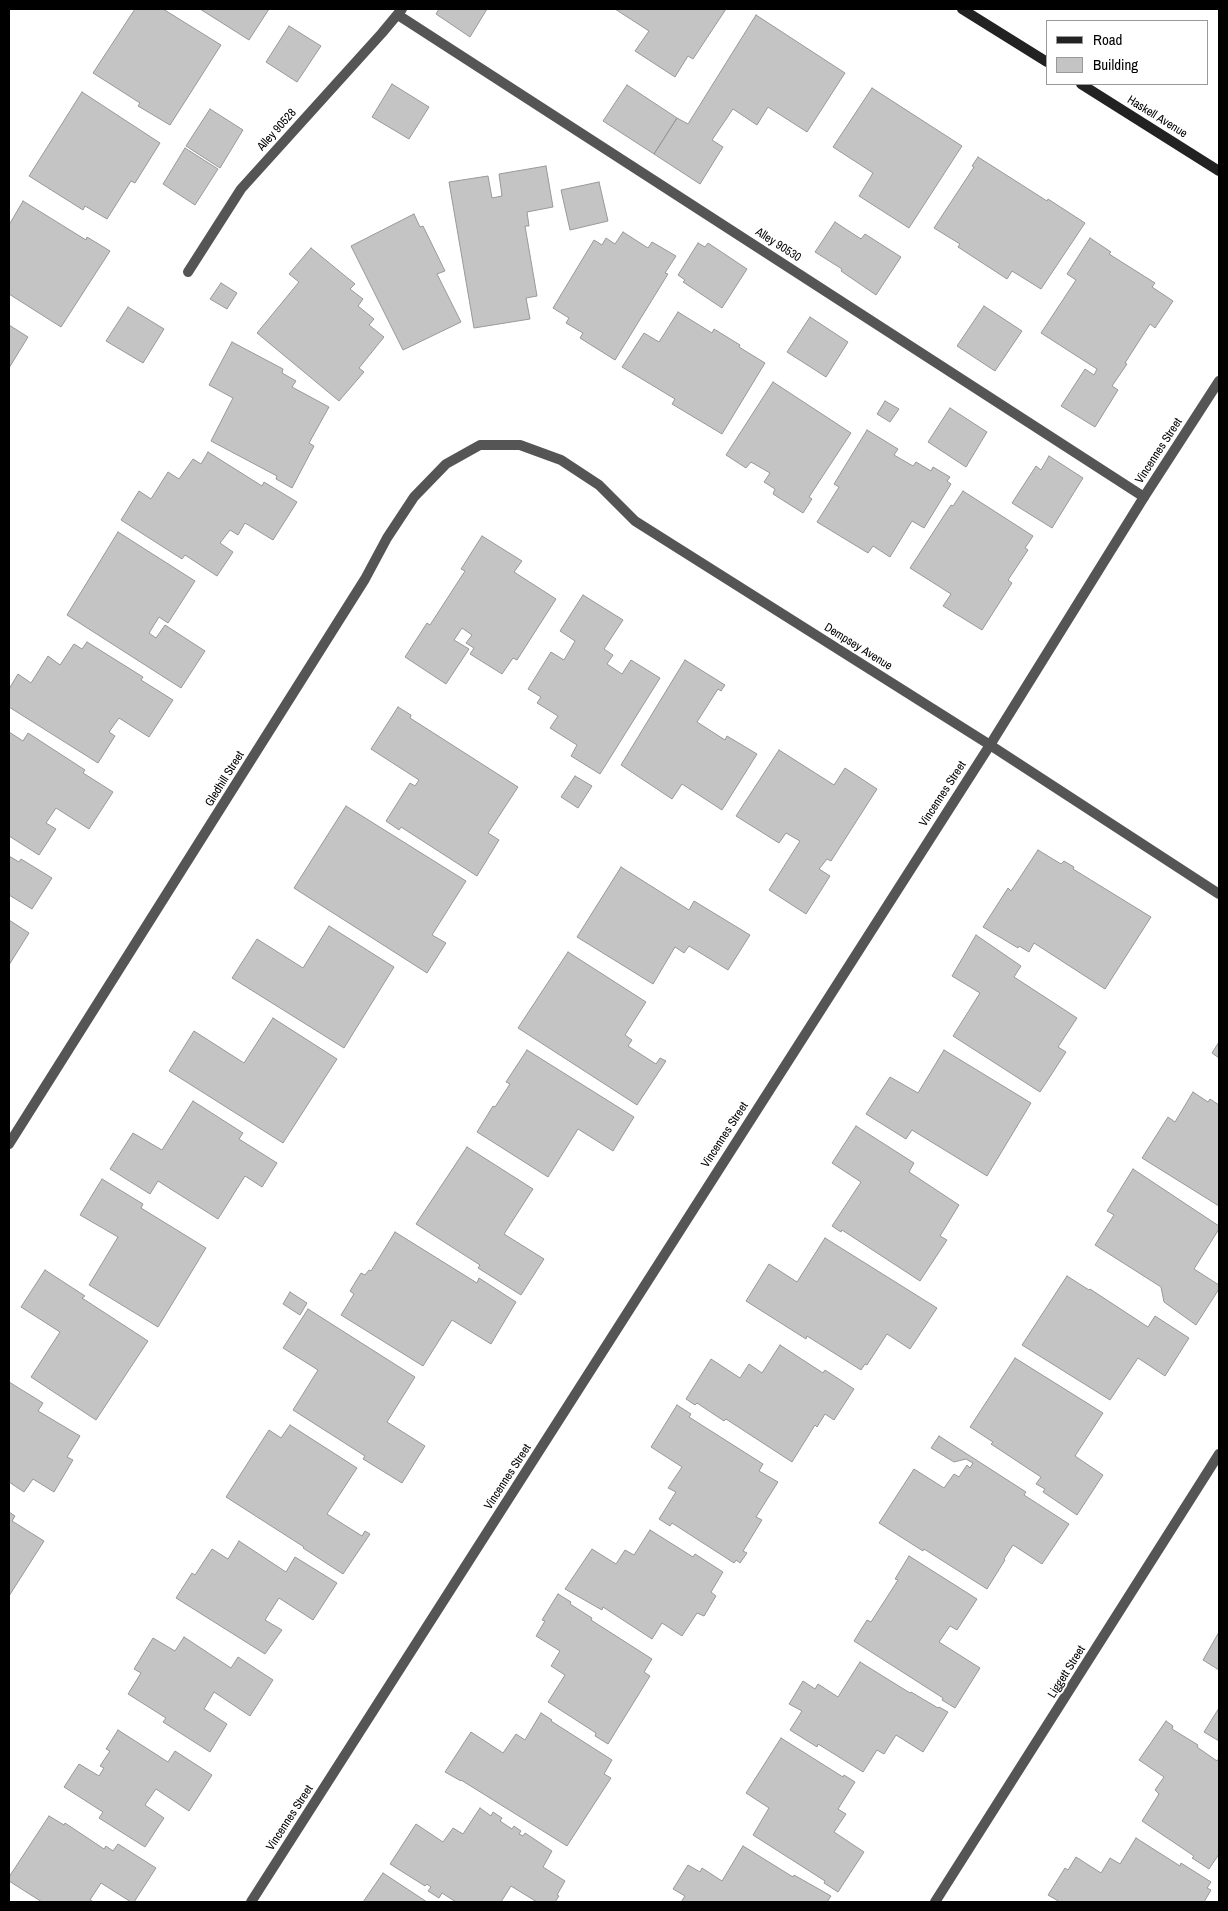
<!DOCTYPE html>
<style>
body{margin:0}
#map{position:relative;width:1228px;height:1911px;overflow:hidden;background:#fff;font-family:"Archivo Narrow",sans-serif}
canvas{display:block}
.frame{position:absolute;inset:0;border:10px solid #000;pointer-events:none}
.legend{position:absolute;left:1046px;top:20px;width:162px;height:65px;box-sizing:border-box;background:#fff;border:1px solid #999;margin:0;padding:6px 9px;list-style:none;font-size:15px;color:#000}
.legend li{display:flex;align-items:center;gap:10px;height:25px}
.legend b{width:25px;border:1px solid #999}
</style>
<div id="map">
<canvas width="1228" height="1911"></canvas>
<div class="frame"></div>
<ul class="legend">
<li><b style="height:6px;background:#222"></b>Road</li>
<li><b style="height:14px;background:#c4c4c4"></b>Building</li>
</ul>
</div>
<script>
const ctx = document.querySelector('canvas').getContext('2d');
ctx.lineJoin = 'round';
function paint(path, color) {
  ctx.fillStyle = color;
  ctx.fill(path, 'evenodd');
}
function toPath(rows) {
  const path = new Path2D();
  for (const r of rows) {
    path.moveTo(r[0], r[1]);
    for (let i = 2; i < r.length; i += 2) path.lineTo(r[i], r[i + 1]);
  }
  return path;
}
function strokePath(path, color, width, dash) {
  ctx.strokeStyle = color;
  ctx.lineWidth = width;
  ctx.lineCap = dash ? 'butt' : 'round';
  ctx.setLineDash(dash || []);
  ctx.stroke(path);
}
function label(font, color, halo, rows, align = 'center') {
  ctx.font = font + ' "Archivo Narrow",sans-serif';
  ctx.lineWidth = 4;
  ctx.setLineDash([]);
  ctx.textBaseline = 'middle';
  ctx.strokeStyle = halo;
  ctx.fillStyle = color;
  for (const [text, x, y, turn = 0] of rows) {
    ctx.save();
    ctx.translate(x, y);
    ctx.rotate((+turn || 0) * Math.PI / 180);
    ctx.textAlign = isNaN(turn) ? turn : align;
    if (halo) ctx.strokeText(text, 0, 0);
    ctx.fillText(text, 0, 0);
    ctx.restore();
  }
}
const building = toPath([
 [135,9,163,9,221,45,170,125,138,106,140,103,93,73,135,9],
 [200,9,269,9,249,40,200,9],
 [439,9,487,9,470,37,436,14,439,9],
 [615,9,726,9,693,59,688,56,675,77,635,51,649,31,615,9],
 [756,15,845,73,807,132,768,107,757,125,733,109,712,140,723,147,700,184,654,154,677,118,688,124,756,15],
 [289,26,321,46,297,82,266,62,289,26],
 [392,84,429,107,409,139,372,117,392,84],
 [627,85,677,118,654,154,603,121,627,85],
 [872,88,962,146,909,228,859,196,873,173,833,147,872,88],
 [82,92,160,143,135,183,131,181,107,219,85,206,83,210,29,176,82,92],
 [210,109,243,130,220,168,186,146,210,109],
 [185,148,218,169,195,205,163,184,185,148],
 [978,157,1047,201,1048,199,1085,223,1041,289,1012,271,1007,279,958,247,960,244,934,228,974,167,972,166,978,157],
 [546,166,553,207,527,212,529,226,525,226,537,296,526,298,530,319,474,328,449,182,488,176,492,198,502,196,499,174,546,166],
 [599,182,608,221,570,230,561,190,599,182],
 [23,201,86,240,87,237,110,251,61,327,9,294,9,225,23,201],
 [414,214,420,227,423,226,445,271,437,274,461,322,403,350,351,246,414,214],
 [835,222,861,239,865,234,901,257,876,295,841,271,842,269,815,252,835,222],
 [623,232,648,248,652,242,676,256,665,273,668,274,615,360,580,338,583,333,566,323,569,318,553,308,594,240,602,245,606,238,615,244,623,232],
 [1090,238,1111,252,1109,254,1155,283,1152,287,1173,301,1155,328,1150,324,1125,363,1127,364,1112,386,1118,390,1095,427,1061,406,1085,369,1094,375,1097,369,1041,333,1076,280,1067,274,1090,238],
 [698,243,705,247,708,243,747,269,722,308,683,282,685,280,678,275,698,243],
 [311,248,355,284,350,289,363,299,358,306,374,319,369,325,384,337,359,368,364,372,339,401,257,333,299,282,289,274,311,248],
 [221,283,237,293,227,309,210,299,221,283],
 [984,306,1022,331,995,371,957,346,984,306],
 [128,307,164,329,143,363,106,341,128,307],
 [678,312,712,333,714,329,740,345,739,347,765,363,722,434,672,404,675,399,622,367,644,333,659,342,678,312],
 [810,317,848,342,826,377,787,352,810,317],
 [9,325,28,337,9,368,9,325],
 [232,342,283,369,282,373,296,381,292,387,329,407,309,443,314,446,292,488,276,479,277,476,211,441,233,398,209,385,232,342],
 [773,382,851,433,809,497,812,499,803,513,773,494,775,489,764,482,770,473,751,462,746,468,726,455,773,382],
 [885,401,899,409,890,422,877,414,885,401],
 [950,408,987,432,966,467,928,442,950,408],
 [867,430,898,449,894,455,913,466,916,462,931,471,933,467,950,477,947,481,951,484,924,528,912,521,890,557,873,546,868,553,817,522,839,487,834,484,867,430],
 [208,452,262,486,264,482,297,502,273,540,245,523,238,535,230,530,220,543,233,552,217,576,185,555,182,559,121,520,139,491,151,499,168,472,179,479,193,459,201,464,208,452],
 [1049,456,1083,478,1052,528,1012,503,1036,466,1041,470,1049,456],
 [963,491,1033,536,1025,548,1028,550,1008,580,1012,583,982,630,943,606,951,594,910,568,951,505,953,506,963,491],
 [118,532,195,581,168,623,159,617,149,633,156,638,165,625,205,651,181,688,67,615,118,532],
 [482,536,522,561,514,572,556,599,517,660,513,658,502,674,470,654,474,648,466,643,472,635,462,628,454,640,469,649,446,684,405,657,427,623,430,625,465,571,461,569,482,536],
 [583,595,623,620,604,649,613,655,607,664,622,674,631,660,660,678,600,774,571,756,577,745,550,728,558,716,537,703,541,697,528,689,551,652,564,660,575,641,560,631,583,595],
 [87,642,143,677,141,680,173,700,149,737,119,718,109,732,115,736,98,763,9,707,9,689,18,674,31,683,48,656,60,665,74,644,82,649,87,642],
 [685,660,725,685,721,691,718,689,697,722,725,740,727,736,757,754,722,810,682,784,672,799,621,765,685,660],
 [398,707,411,715,410,718,518,787,488,833,499,840,477,876,401,827,399,830,386,821,410,783,415,786,419,780,371,749,398,707],
 [9,732,23,741,28,733,85,770,83,773,113,792,89,829,56,808,46,823,56,829,39,855,9,836,9,732],
 [779,750,834,785,845,768,877,789,831,861,827,859,819,869,830,876,806,914,769,890,800,841,786,833,779,843,736,816,779,750],
 [575,776,592,786,578,808,561,797,575,776],
 [346,806,466,881,432,935,446,943,427,973,294,888,346,806],
 [1038,850,1061,864,1064,861,1074,867,1073,869,1151,917,1105,989,1034,943,1029,952,1019,946,1018,948,983,927,1008,888,1011,891,1038,850],
 [9,856,19,862,21,859,52,878,32,909,9,895,9,856],
 [621,867,689,910,694,901,750,935,728,970,689,946,684,953,675,947,653,984,577,937,621,867],
 [9,920,29,933,9,965,9,920],
 [329,926,394,967,344,1048,232,978,257,939,303,968,329,926],
 [976,935,1021,966,1014,977,1077,1018,1058,1047,1066,1052,1040,1092,953,1036,980,993,952,976,976,935],
 [568,952,646,1002,625,1035,632,1040,628,1046,656,1064,660,1058,666,1061,637,1105,518,1028,568,952],
 [273,1018,337,1059,283,1143,169,1071,194,1031,244,1063,273,1018],
 [1219,1042,1219,1058,1212,1053,1219,1042],
 [527,1050,634,1117,613,1151,578,1129,548,1177,477,1132,493,1106,495,1107,510,1084,506,1082,527,1050],
 [944,1050,1031,1103,987,1176,912,1130,906,1139,866,1114,890,1077,918,1093,944,1050],
 [1193,1092,1208,1102,1210,1099,1219,1105,1219,1206,1142,1158,1168,1117,1175,1122,1193,1092],
 [193,1101,243,1133,239,1139,277,1163,262,1187,245,1176,218,1219,158,1181,150,1194,110,1169,133,1133,162,1150,193,1101],
 [856,1126,914,1163,909,1172,959,1205,940,1236,947,1240,920,1281,842,1230,841,1232,832,1226,861,1182,832,1163,856,1126],
 [467,1147,533,1189,504,1234,544,1259,521,1295,478,1268,480,1265,416,1224,467,1147],
 [1133,1169,1219,1226,1219,1229,1194,1269,1219,1285,1219,1289,1196,1325,1164,1302,1161,1287,1095,1245,1114,1215,1107,1211,1133,1169],
 [102,1179,143,1204,141,1208,206,1248,158,1327,89,1285,118,1237,80,1215,102,1179],
 [395,1232,477,1283,479,1278,516,1302,491,1344,452,1320,423,1366,341,1315,354,1294,350,1291,361,1273,365,1275,369,1270,371,1271,395,1232],
 [825,1238,937,1308,910,1349,887,1334,867,1365,865,1364,861,1370,807,1336,806,1339,746,1301,769,1264,797,1282,825,1238],
 [45,1270,85,1296,82,1298,148,1341,96,1420,31,1377,60,1332,21,1307,45,1270],
 [1067,1276,1089,1290,1090,1289,1148,1327,1155,1316,1189,1338,1165,1376,1138,1358,1110,1400,1022,1345,1067,1276],
 [290,1292,307,1303,300,1315,283,1304,290,1292],
 [308,1309,415,1377,387,1422,425,1446,402,1483,363,1459,365,1456,293,1410,318,1370,283,1348,308,1309],
 [780,1345,823,1373,825,1370,854,1389,834,1420,825,1414,817,1427,815,1425,792,1462,726,1419,724,1421,697,1403,695,1405,686,1399,711,1359,740,1378,749,1364,762,1373,780,1345],
 [1015,1358,1103,1413,1075,1456,1103,1475,1077,1515,1043,1492,1045,1489,1036,1484,1041,1477,991,1444,993,1442,970,1427,1015,1358],
 [9,1382,43,1403,38,1411,80,1436,67,1457,73,1460,54,1492,33,1479,24,1492,9,1482,9,1382],
 [677,1405,691,1414,689,1417,763,1464,759,1471,778,1482,756,1517,762,1520,743,1551,747,1553,740,1563,736,1560,734,1563,672,1523,670,1526,659,1519,676,1492,668,1488,682,1467,651,1447,677,1405],
 [290,1425,357,1468,327,1514,362,1536,365,1531,370,1534,343,1574,303,1548,304,1547,226,1497,269,1430,281,1438,290,1425],
 [939,1436,1026,1492,1024,1495,1069,1524,1042,1564,1013,1545,1004,1559,1005,1560,987,1589,924,1549,923,1551,879,1523,914,1469,944,1488,954,1474,959,1477,967,1465,970,1468,973,1463,966,1459,954,1462,931,1448,939,1436],
 [9,1512,15,1516,12,1521,44,1541,9,1596,9,1512],
 [650,1530,693,1557,695,1554,723,1572,711,1592,716,1596,704,1616,697,1613,682,1636,662,1623,652,1639,603,1607,602,1610,565,1589,592,1549,616,1564,625,1550,634,1555,650,1530],
 [239,1541,286,1572,295,1557,337,1583,313,1620,279,1598,265,1620,282,1630,265,1654,176,1598,192,1573,195,1575,212,1549,228,1559,239,1541],
 [909,1556,977,1599,957,1630,950,1626,939,1642,980,1668,955,1708,942,1700,943,1698,854,1641,867,1620,871,1622,898,1580,895,1579,909,1556],
 [558,1594,571,1602,570,1604,592,1618,591,1620,652,1659,644,1672,650,1676,608,1744,595,1736,596,1733,548,1702,565,1675,551,1666,560,1651,536,1636,545,1621,542,1620,558,1594],
 [1219,1632,1219,1670,1203,1660,1219,1632],
 [184,1637,231,1668,238,1657,273,1680,250,1716,214,1692,204,1709,227,1724,210,1752,163,1722,166,1718,128,1694,141,1673,134,1669,153,1638,175,1651,184,1637],
 [860,1662,910,1693,911,1692,938,1708,939,1707,948,1712,923,1752,896,1735,884,1754,877,1750,863,1772,818,1744,817,1747,790,1730,802,1711,789,1704,803,1681,815,1689,818,1684,838,1697,860,1662],
 [1219,1708,1219,1741,1204,1732,1219,1708],
 [541,1713,552,1720,551,1721,612,1760,604,1774,611,1778,567,1846,461,1780,461,1781,445,1772,471,1732,503,1753,516,1734,525,1740,541,1713],
 [1166,1721,1173,1726,1172,1729,1198,1745,1197,1747,1217,1761,1219,1758,1219,1854,1209,1869,1192,1858,1194,1856,1142,1821,1159,1794,1155,1790,1164,1777,1139,1760,1166,1721],
 [118,1730,168,1762,175,1751,212,1775,189,1811,156,1789,145,1805,164,1818,145,1847,99,1818,103,1812,64,1787,79,1764,99,1776,104,1768,100,1766,110,1751,106,1749,118,1730],
 [781,1738,843,1777,844,1775,855,1782,838,1809,846,1814,834,1832,864,1852,838,1892,824,1883,825,1881,753,1835,769,1808,746,1793,781,1738],
 [480,1808,491,1816,493,1812,502,1818,500,1821,512,1829,514,1826,521,1831,519,1834,523,1836,525,1833,552,1851,543,1867,565,1881,557,1895,559,1896,555,1902,537,1902,511,1886,501,1902,456,1902,442,1893,439,1898,428,1891,431,1887,427,1884,425,1886,390,1864,416,1824,443,1842,453,1828,463,1834,480,1808],
 [49,1816,64,1825,65,1823,104,1849,106,1846,113,1851,118,1844,156,1868,134,1902,131,1902,101,1883,90,1900,94,1902,42,1902,9,1881,9,1877,49,1816],
 [1136,1838,1180,1866,1181,1863,1211,1882,1207,1888,1211,1890,1204,1902,1060,1902,1048,1895,1065,1868,1068,1870,1076,1857,1101,1873,1110,1858,1120,1864,1136,1838],
 [743,1846,793,1877,794,1875,831,1896,827,1902,681,1902,685,1896,673,1889,688,1865,700,1872,702,1868,722,1881,743,1846],
 [383,1873,427,1902,363,1902,383,1873]
]);
paint(building, '#c4c4c4');
strokePath(building, '#999', 1);
strokePath(toPath([
 [398,15,1144,497],
 [188,272,241,189,382,33,402,9]
]), '#555', 10);
strokePath(toPath([
 [9,1144,365,579,387,538,414,497,446,464,480,445,520,445,561,460,599,485,635,521,990,745,1219,894],
 [251,1902,990,745,1144,497,1219,381],
 [935,1902,1219,1454]
]), '#555', 10);
strokePath(toPath([
 [962,9,1047,62],
 [1081,84,1219,171]
]), '#222', 10);
label('12px', '#000', '#fff', [
 ["Haskell Avenue",1157,117,32],
 ["Alley 90528",277,130,-48],
 ["Alley 90530",778,245,33],
 ["Vincennes Street",1159,451,-57],
 ["Dempsey Avenue",858,647,32],
 ["Gledhill Street",225,779,-58],
 ["Vincennes Street",943,794,-57],
 ["Vincennes Street",725,1135,-57],
 ["Vincennes Street",508,1477,-57],
 ["Liggett Street",1067,1672,-58],
 ["Vincennes Street",290,1818,-57]
]);
</script>
